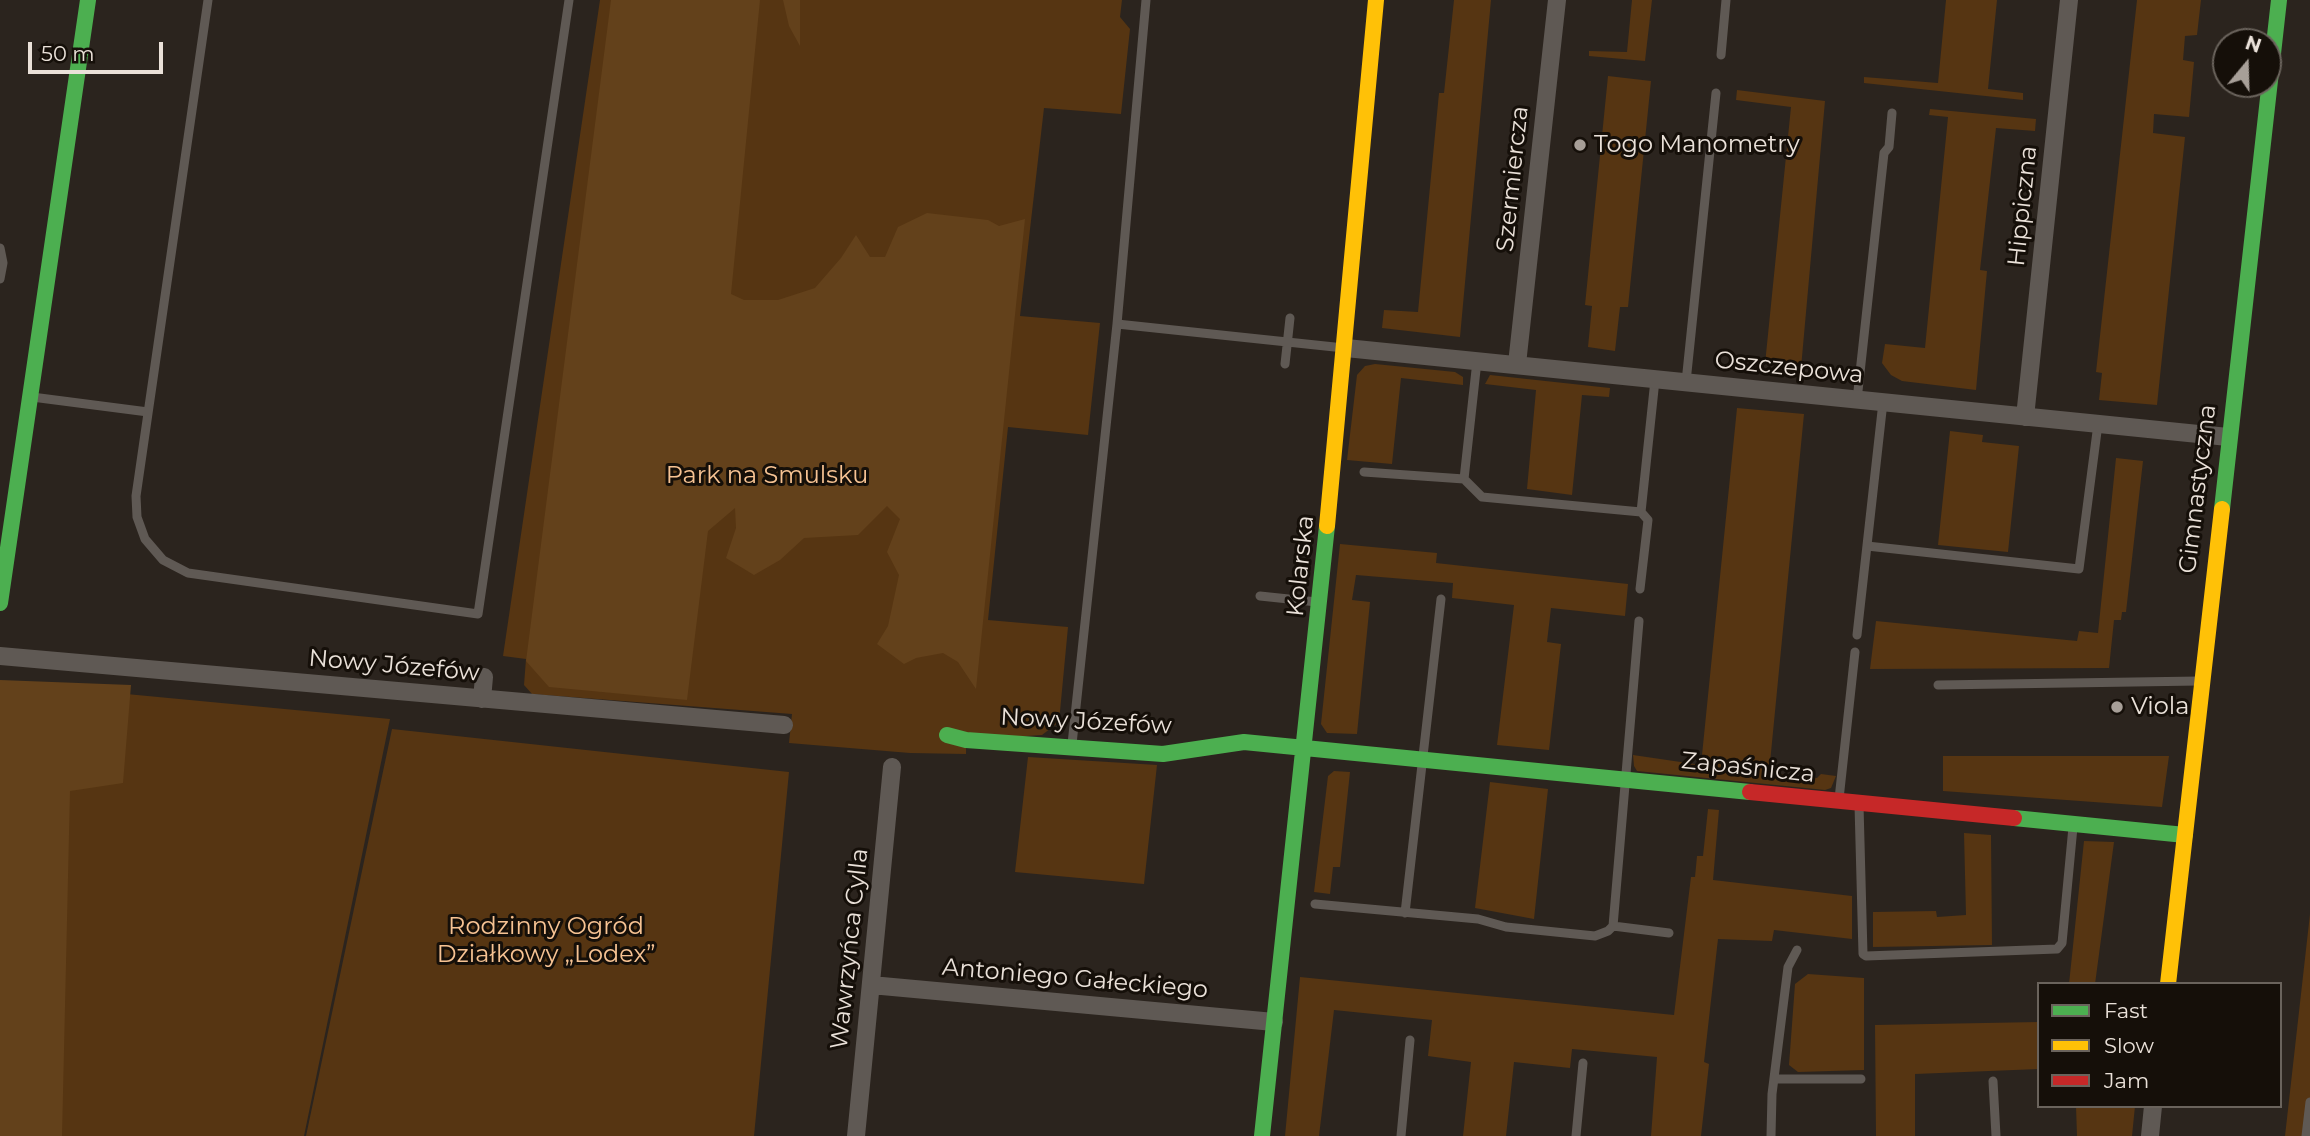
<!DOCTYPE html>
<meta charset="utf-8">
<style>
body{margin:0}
#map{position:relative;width:2310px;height:1136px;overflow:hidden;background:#2b241e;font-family:Montserrat,sans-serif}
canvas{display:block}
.legend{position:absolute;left:2037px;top:982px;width:245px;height:126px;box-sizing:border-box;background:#150f09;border:2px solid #6a635c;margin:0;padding:9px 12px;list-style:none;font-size:21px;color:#eae1d9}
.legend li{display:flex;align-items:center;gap:14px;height:35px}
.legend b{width:35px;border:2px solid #6a635c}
.north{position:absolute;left:2212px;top:28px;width:70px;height:70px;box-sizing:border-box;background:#150f09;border:2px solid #6a635c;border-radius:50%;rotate:19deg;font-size:19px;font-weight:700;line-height:28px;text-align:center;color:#eae1d9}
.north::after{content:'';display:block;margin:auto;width:24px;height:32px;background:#a79f98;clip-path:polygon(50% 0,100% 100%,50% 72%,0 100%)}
.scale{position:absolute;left:28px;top:42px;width:135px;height:32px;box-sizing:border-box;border:4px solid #eae1d9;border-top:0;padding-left:9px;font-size:21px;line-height:24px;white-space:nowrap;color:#eae1d9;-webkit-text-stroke:5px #150f09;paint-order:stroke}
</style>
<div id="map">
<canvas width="2310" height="1136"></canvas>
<ul class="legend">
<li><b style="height:9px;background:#4caf50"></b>Fast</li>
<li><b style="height:9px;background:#ffc107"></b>Slow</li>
<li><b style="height:9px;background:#c62828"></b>Jam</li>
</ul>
<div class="north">N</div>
<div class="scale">50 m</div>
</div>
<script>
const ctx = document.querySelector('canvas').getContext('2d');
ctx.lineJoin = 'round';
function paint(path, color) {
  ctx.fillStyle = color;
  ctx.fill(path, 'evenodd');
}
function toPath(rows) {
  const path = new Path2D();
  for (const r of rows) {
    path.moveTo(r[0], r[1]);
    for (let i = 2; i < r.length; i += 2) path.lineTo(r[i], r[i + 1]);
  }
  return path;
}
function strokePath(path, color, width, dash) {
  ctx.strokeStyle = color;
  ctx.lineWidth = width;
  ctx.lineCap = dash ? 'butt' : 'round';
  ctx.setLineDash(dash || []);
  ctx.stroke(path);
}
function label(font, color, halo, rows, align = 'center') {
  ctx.font = font + ' Montserrat,sans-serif';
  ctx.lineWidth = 6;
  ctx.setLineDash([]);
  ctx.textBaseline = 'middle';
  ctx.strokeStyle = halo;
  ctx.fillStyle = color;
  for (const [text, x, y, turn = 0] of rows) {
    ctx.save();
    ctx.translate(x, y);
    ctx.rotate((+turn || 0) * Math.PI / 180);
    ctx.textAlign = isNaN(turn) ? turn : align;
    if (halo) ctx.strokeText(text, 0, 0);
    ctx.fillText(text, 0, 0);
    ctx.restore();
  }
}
paint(toPath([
 [600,0,1122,0,1120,17,1130,29,1121,114,1044,108,1020,316,1100,323,1088,435,1008,427,988,620,1068,627,1059,722,1042,735,966,740,966,754,910,753,789,743,792,714,532,694,524,685,526,659,503,656],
 [1454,0,1491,0,1460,337,1382,328,1384,310,1418,312,1439,93,1444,93],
 [1632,0,1652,0,1645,61,1589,56,1589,51,1627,52],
 [1946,0,1997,0,1988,89,2023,93,2023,100,1864,83,1864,77,1938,83],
 [2137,0,2201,0,2197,35,2185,36,2183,60,2194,62,2189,117,2154,114,2153,133,2185,137,2157,405,2099,400,2102,373,2096,372],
 [1608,76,1651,81,1628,307,1620,307,1615,351,1588,347,1592,306,1585,305],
 [1737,90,1825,101,1801,368,1765,364,1791,107,1736,100],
 [1930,109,2036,119,2035,131,1996,128,1980,270,1987,271,1976,390,1902,381,1891,375,1882,363,1885,344,1925,348,1948,117,1929,115],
 [1375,364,1455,372,1463,377,1463,385,1401,378,1392,464,1347,460,1357,375,1365,366],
 [1490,375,1610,388,1609,397,1582,395,1572,495,1527,489,1536,390,1485,384],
 [1737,408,1804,414,1769,773,1817,778,1821,774,1836,776,1831,788,1825,790,1637,771,1634,766,1633,755,1701,765],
 [1950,431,1983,435,1982,442,2019,446,2008,552,1938,545],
 [2116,458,2143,461,2126,612,2122,612,2121,620,2114,620,2109,668,1870,669,1876,621,2077,641,2079,631,2098,633],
 [1340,544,1437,553,1436,563,1628,584,1625,616,1551,608,1547,642,1561,644,1549,750,1497,745,1514,605,1452,598,1453,583,1356,575,1352,600,1370,602,1357,734,1327,733,1321,724],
 [0,682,390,719,304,1136,0,1136],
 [392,729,789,772,754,1136,306,1136],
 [1943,756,2169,756,2162,807,1943,791],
 [1028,757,1157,765,1144,884,1015,872],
 [1334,771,1350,772,1340,867,1333,867,1330,894,1314,892,1328,776],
 [1490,782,1548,789,1534,919,1475,908],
 [1708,809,1719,810,1713,880,1852,896,1852,939,1774,930,1772,941,1718,939,1704,1062,1709,1064,1701,1136,1651,1136,1657,1057,1572,1049,1570,1068,1514,1062,1506,1136,1463,1136,1471,1062,1428,1056,1432,1020,1334,1010,1319,1136,1285,1136,1300,977,1674,1015,1691,877,1695,877,1697,856,1703,856],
 [1964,833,1991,835,1992,945,1873,947,1873,912,1936,911,1937,917,1966,915],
 [2084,841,2114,842,2095,984,2069,984],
 [2310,914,2310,1136,2285,1136],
 [1808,974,1864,978,1864,1070,1798,1072,1789,1065,1795,984],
 [2039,1022,2039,1069,1915,1074,1915,1136,1876,1136,1875,1025],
 [2076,1106,2135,1106,2132,1136,2077,1136]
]), '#563512');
paint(toPath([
 [611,0,760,0,731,294,744,300,778,300,815,288,841,258,856,235,870,257,885,257,898,227,927,213,988,220,999,226,1025,219,976,689,958,662,943,653,916,658,904,664,877,644,888,626,899,575,887,552,900,519,887,506,858,535,804,538,780,560,754,575,726,558,736,528,735,508,708,531,687,700,549,687,526,661],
 [783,0,800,0,800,46,789,26],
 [0,680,131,685,123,783,70,791,62,1136,0,1136]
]), '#63411b');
strokePath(toPath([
 [208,0,136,496,137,517,145,539,163,560,188,573,478,614,569,0],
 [1721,55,1726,0],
 [0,248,3,263,0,279],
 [1117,324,1146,0],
 [1285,364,1290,318],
 [1686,382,1716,93],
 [32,397,148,412],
 [1857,400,1884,153,1889,147,1892,113],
 [1364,472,1464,479,1477,361],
 [1464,479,1482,497,1641,512],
 [1867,546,2079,569,2098,424],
 [1640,589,1648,520,1641,512,1655,380],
 [1260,596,1317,602],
 [1857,635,1883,402],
 [1938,685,2199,681],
 [1072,744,1117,324,1344,348],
 [1839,799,1855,652],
 [1859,805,1863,954,1866,956,2057,949,2062,943,2073,827],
 [1315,904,1478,919,1506,927,1595,936,1608,931,1613,926,1639,621],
 [1405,913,1441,599],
 [1613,926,1669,933],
 [1776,1079,1861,1079],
 [1993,1081,1996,1136],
 [1401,1136,1410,1040],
 [1576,1136,1583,1063],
 [1771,1136,1772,1094,1788,967,1797,950],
 [2306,1136,2310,1102]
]), '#5f5954', 9);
strokePath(toPath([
 [1346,348,2228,437],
 [1517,364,1557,0],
 [2025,417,2069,0],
 [0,656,784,725],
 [482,699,484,677],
 [871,985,1274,1022],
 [856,1136,892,767],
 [2150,1136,2153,1106]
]), '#5f5954', 18);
strokePath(toPath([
 [2222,509,2279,0],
 [0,603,88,0],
 [947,735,966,740,1163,754,1244,742,1750,792],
 [2014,818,2185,835],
 [1262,1136,1327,526]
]), '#4caf50', 16);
strokePath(toPath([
 [1327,526,1376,0],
 [2168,984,2222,509]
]), '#ffc107', 16);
strokePath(toPath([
 [1750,792,2014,818]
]), '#c62828', 16);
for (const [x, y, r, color] of [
 [1580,145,7,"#a79f98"],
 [2117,707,7,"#a79f98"]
]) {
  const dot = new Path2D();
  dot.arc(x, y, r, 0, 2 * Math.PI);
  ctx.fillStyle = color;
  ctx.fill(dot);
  strokePath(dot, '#150f09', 2.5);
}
label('24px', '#eae1d9', '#150f09', [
 ["Togo Manometry",1594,145],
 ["Viola",2131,707]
], 'left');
label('24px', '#eae1d9', '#150f09', [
 ["Szermiercza",1513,179,-84],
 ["Hippiczna",2023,206,-84],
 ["Oszczepowa",1789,368,6],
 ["Gimnastyczna",2198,489,-83],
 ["Kolarska",1301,566,-84],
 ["Nowy Józefów",394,666,5],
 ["Nowy Józefów",1086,722,3],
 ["Zapaśnicza",1748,768,6],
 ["Wawrzyńca Cylla",850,949,-84],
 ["Antoniego Gałeckiego",1075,979,5]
]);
label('24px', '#f7c393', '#150f09', [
 ["Park na Smulsku",767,476],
 ["Rodzinny Ogród",546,927],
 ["Działkowy „Lodex”",546,955]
]);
</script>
